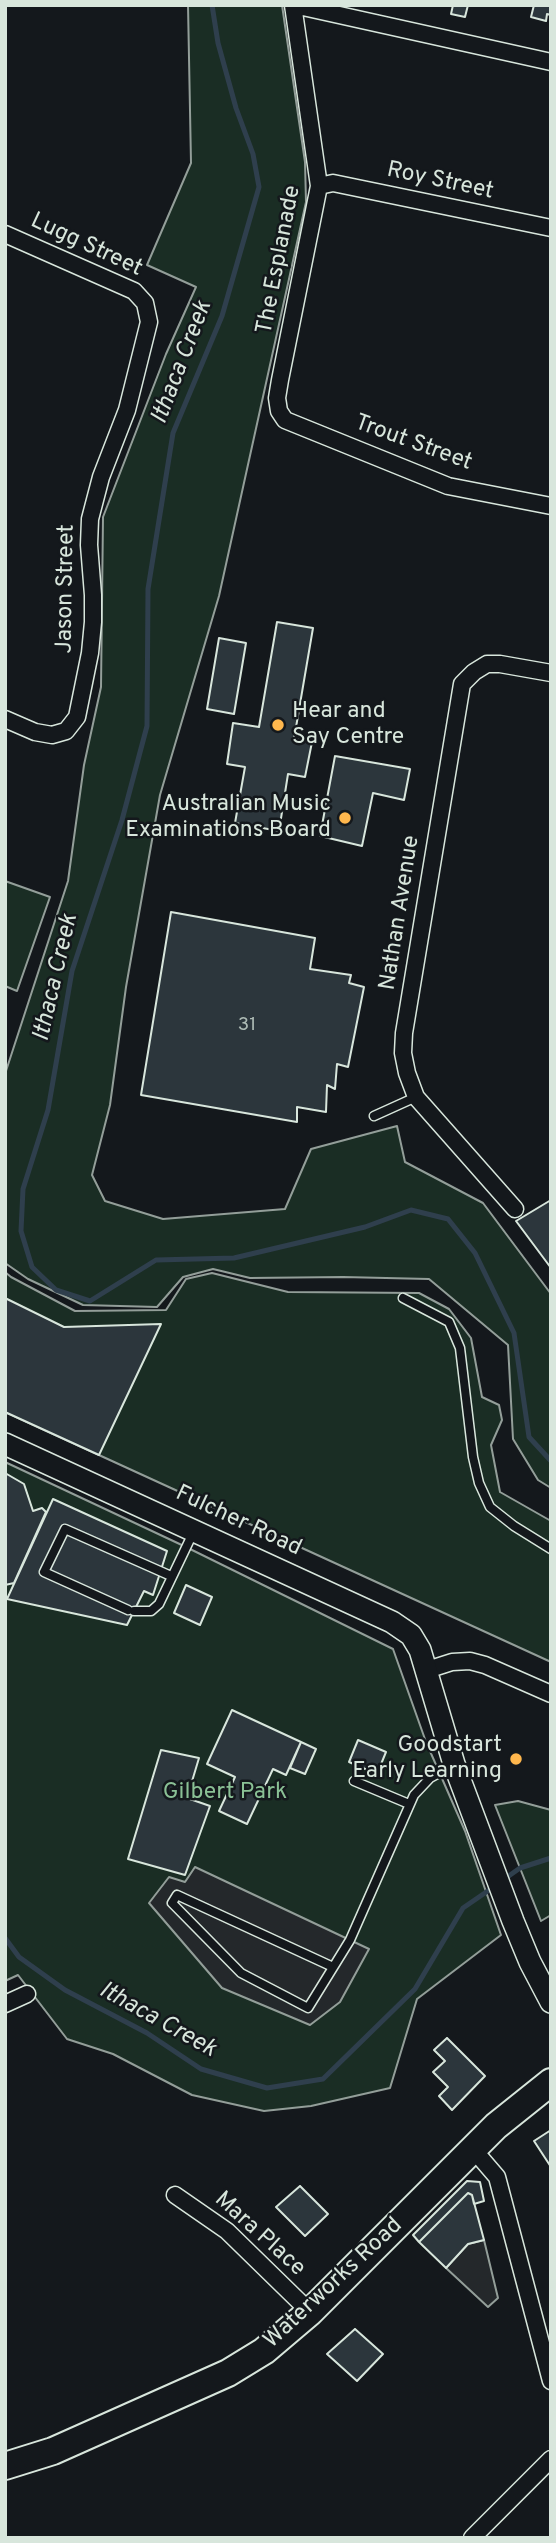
<!DOCTYPE html>
<style>
body{margin:0}
#map{position:relative;width:556px;height:2543px;overflow:hidden;background:#14181c;font-family:Overpass,sans-serif}
canvas{display:block}
.frame{position:absolute;inset:0;border:7px solid #d8e6dc;pointer-events:none}
</style>
<div id="map">
<canvas width="556" height="2543"></canvas>
<div class="frame"></div>
</div>
<script>
const ctx = document.querySelector('canvas').getContext('2d');
ctx.lineJoin = 'round';
function paint(path, color) {
  ctx.fillStyle = color;
  ctx.fill(path, 'evenodd');
}
function toPath(rows) {
  const path = new Path2D();
  for (const r of rows) {
    path.moveTo(r[0], r[1]);
    for (let i = 2; i < r.length; i += 2) path.lineTo(r[i], r[i + 1]);
  }
  return path;
}
function strokePath(path, color, width, dash) {
  ctx.strokeStyle = color;
  ctx.lineWidth = width;
  ctx.lineCap = dash ? 'butt' : 'round';
  ctx.setLineDash(dash || []);
  ctx.stroke(path);
}
function label(font, color, halo, rows, align = 'center') {
  ctx.font = font + ' Overpass,sans-serif';
  ctx.lineWidth = 5;
  ctx.setLineDash([]);
  ctx.textBaseline = 'middle';
  ctx.strokeStyle = halo;
  ctx.fillStyle = color;
  for (const [text, x, y, turn = 0] of rows) {
    ctx.save();
    ctx.translate(x, y);
    ctx.rotate((+turn || 0) * Math.PI / 180);
    ctx.textAlign = isNaN(turn) ? turn : align;
    if (halo) ctx.strokeText(text, 0, 0);
    ctx.fillText(text, 0, 0);
    ctx.restore();
  }
}
const green = toPath([
 [188,5,282,5,305,162,306,202,219,596,160,795,126,987,110,1105,92,1175,105,1201,163,1219,285,1209,311,1149,397,1126,405,1162,483,1203,551,1294,551,1488,538,1480,513,1439,508,1345,429,1279,343,1277,250,1278,213,1269,183,1277,157,1307,83,1305,28,1279,5,1263,5,1074,68,881,84,765,101,687,103,517,166,354,196,287,147,265,191,163,188,5],
 [5,881,50,897,17,991,5,986,5,881],
 [5,1272,11,1277,75,1311,166,1310,186,1279,212,1273,288,1292,419,1293,449,1309,471,1338,482,1397,499,1405,502,1420,491,1445,500,1492,551,1521,551,1662,5,1412,5,1272],
 [5,1462,186,1547,393,1649,426,1742,465,1831,501,1935,417,1999,390,2088,311,2106,264,2111,192,2095,113,2054,67,2039,18,1975,5,1981,5,1462],
 [518,1801,551,1810,551,1915,541,1921,495,1805,518,1801]
]);
paint(green, '#1a2d24');
strokePath(green, '#939e99', 2);
const parking = toPath([
 [195,1867,369,1949,340,2002,310,2025,222,1988,149,1903,169,1877,185,1882,195,1867],
 [484,2240,498,2298,488,2307,446,2268,468,2244,484,2240]
]);
paint(parking, '#24282b');
strokePath(parking, '#939e99', 2);
strokePath(toPath([
 [212,5,218,43,236,108,253,154,259,187,222,316,173,433,148,589,147,726,122,820,72,971,48,1110,23,1189,21,1231,32,1267,56,1290,90,1301,156,1260,234,1258,365,1227,411,1210,448,1219,475,1253,514,1333,529,1437,551,1461],
 [503,1880,520,1868,551,1858],
 [5,1938,19,1957,65,1990,147,2033,201,2069,267,2088,323,2079,415,1989,463,1908,495,1886]
]), '#2f3f4d', 5);
const building = toPath([
 [453,5,468,5,465,17,451,14,453,5],
 [534,5,551,5,551,15,547,14,546,21,531,17,534,5],
 [277,622,313,628,294,739,312,742,305,777,288,774,279,831,235,823,245,767,227,764,233,723,259,727,277,622],
 [219,638,246,643,234,714,207,709,219,638],
 [335,756,410,769,404,800,373,793,362,846,320,836,335,756],
 [171,912,315,938,310,969,351,975,349,983,364,987,348,1067,337,1064,335,1089,327,1085,326,1112,297,1107,297,1122,141,1095,171,912],
 [551,1200,551,1268,516,1221,551,1200],
 [5,1298,64,1327,161,1324,99,1455,5,1412,5,1298],
 [5,1473,24,1484,33,1511,42,1508,46,1512,14,1583,5,1585,5,1473],
 [53,1499,167,1551,153,1595,144,1591,127,1625,7,1599,53,1499],
 [186,1585,212,1597,200,1625,174,1613,186,1585],
 [232,1710,301,1742,286,1775,273,1769,247,1824,219,1811,235,1777,207,1764,232,1710],
 [358,1740,386,1752,377,1774,349,1762,358,1740],
 [301,1742,316,1749,305,1774,290,1768,301,1742],
 [161,1750,199,1758,187,1798,210,1806,185,1875,128,1859,161,1750],
 [447,2038,485,2076,452,2110,439,2096,448,2087,433,2072,445,2061,434,2050,447,2038],
 [551,2130,551,2167,534,2141,551,2130],
 [467,2181,480,2182,484,2201,474,2204,472,2195,468,2193,419,2242,413,2235,467,2181],
 [300,2186,328,2214,305,2236,276,2207,300,2186],
 [468,2193,472,2195,484,2240,468,2244,446,2268,419,2242,468,2193],
 [355,2329,383,2354,357,2381,327,2354,355,2329]
]);
paint(building, '#2c363c');
strokePath(building, '#d8e6dc', 2);
const service = toPath([
 [374,1116,416,1097],
 [403,1298,449,1322,460,1348,473,1457,479,1483,490,1507,514,1526,551,1549],
 [128,1610,44,1572,65,1529,171,1576],
 [134,1611,151,1611,159,1604,193,1533],
 [354,1781,409,1804],
 [333,1967,177,1895,172,1903,241,1973,308,2008,350,1940,414,1795,430,1778,452,1766]
]);
const minor = toPath([
 [293,5,319,186,280,380,277,398,279,411,285,420,448,486,551,506],
 [294,5,551,62],
 [319,186,333,183,551,228],
 [5,234,134,291,145,303,149,322,127,410,101,477,90,519,89,545,93,595,93,622,90,653,77,717,66,731,52,735,35,732,5,719],
 [515,1209,416,1097,407,1073,403,1053,404,1033,462,684,474,672,487,664,500,664,551,673],
 [427,1670,452,1662,470,1661,485,1665,551,1694],
 [5,2004,27,1994],
 [473,2149,497,2177,551,2381],
 [175,2195,227,2231,310,2312],
 [472,2538,551,2459]
]);
const tertiary = toPath([
 [5,1444,392,1622,411,1635,420,1650,454,1764,513,1921,530,1962,551,2002]
]);
const primary = toPath([
 [5,2466,53,2451,228,2373,264,2351,310,2312,496,2126,551,2082]
]);
strokePath(service, '#d8e6dc', 11);
strokePath(minor, '#d8e6dc', 19);
strokePath(tertiary, '#d8e6dc', 24);
strokePath(primary, '#d8e6dc', 30);
strokePath(service, '#14181c', 8);
strokePath(minor, '#14181c', 16);
strokePath(tertiary, '#14181c', 21);
strokePath(primary, '#14181c', 26);
for (const [x, y, r, color] of [
 [278,725,7,"#ffb74d"],
 [345,818,7,"#ffb74d"],
 [516,1759,7,"#ffb74d"]
]) {
  const dot = new Path2D();
  dot.arc(x, y, r, 0, 2 * Math.PI);
  ctx.fillStyle = color;
  ctx.fill(dot);
  strokePath(dot, '#14181c', 2.5);
}
label('19px', '#adbab4', null, [
 ["31",247,1026]
]);
label('23px', '#d8e6dc', '#14181c', [
 ["Roy Street",440,182,12],
 ["Lugg Street",86,246,25],
 ["The Esplanade",280,260,-79],
 ["Trout Street",413,444,20],
 ["Jason Street",67,589,-89],
 ["Nathan Avenue",401,913,-81],
 ["Fulcher Road",238,1522,25],
 ["Mara Place",259,2235,42],
 ["Waterworks Road",334,2284,-43]
]);
label('23px', '#d8e6dc', '#14181c', [
 ["Hear and",292,712,"left"],
 ["Say Centre",292,738,"left"],
 ["Australian Music",331,805],
 ["Examinations Board",331,831],
 ["Goodstart",502,1746],
 ["Early Learning",502,1772]
], 'right');
label('23px', '#8ac095', '#14181c', [
 ["Gilbert Park",225,1793]
]);
label('italic 24px', '#d8e6dc', '#14181c', [
 ["Ithaca Creek",183,363,-69],
 ["Ithaca Creek",57,978,-77],
 ["Ithaca Creek",157,2021,29]
]);
</script>
